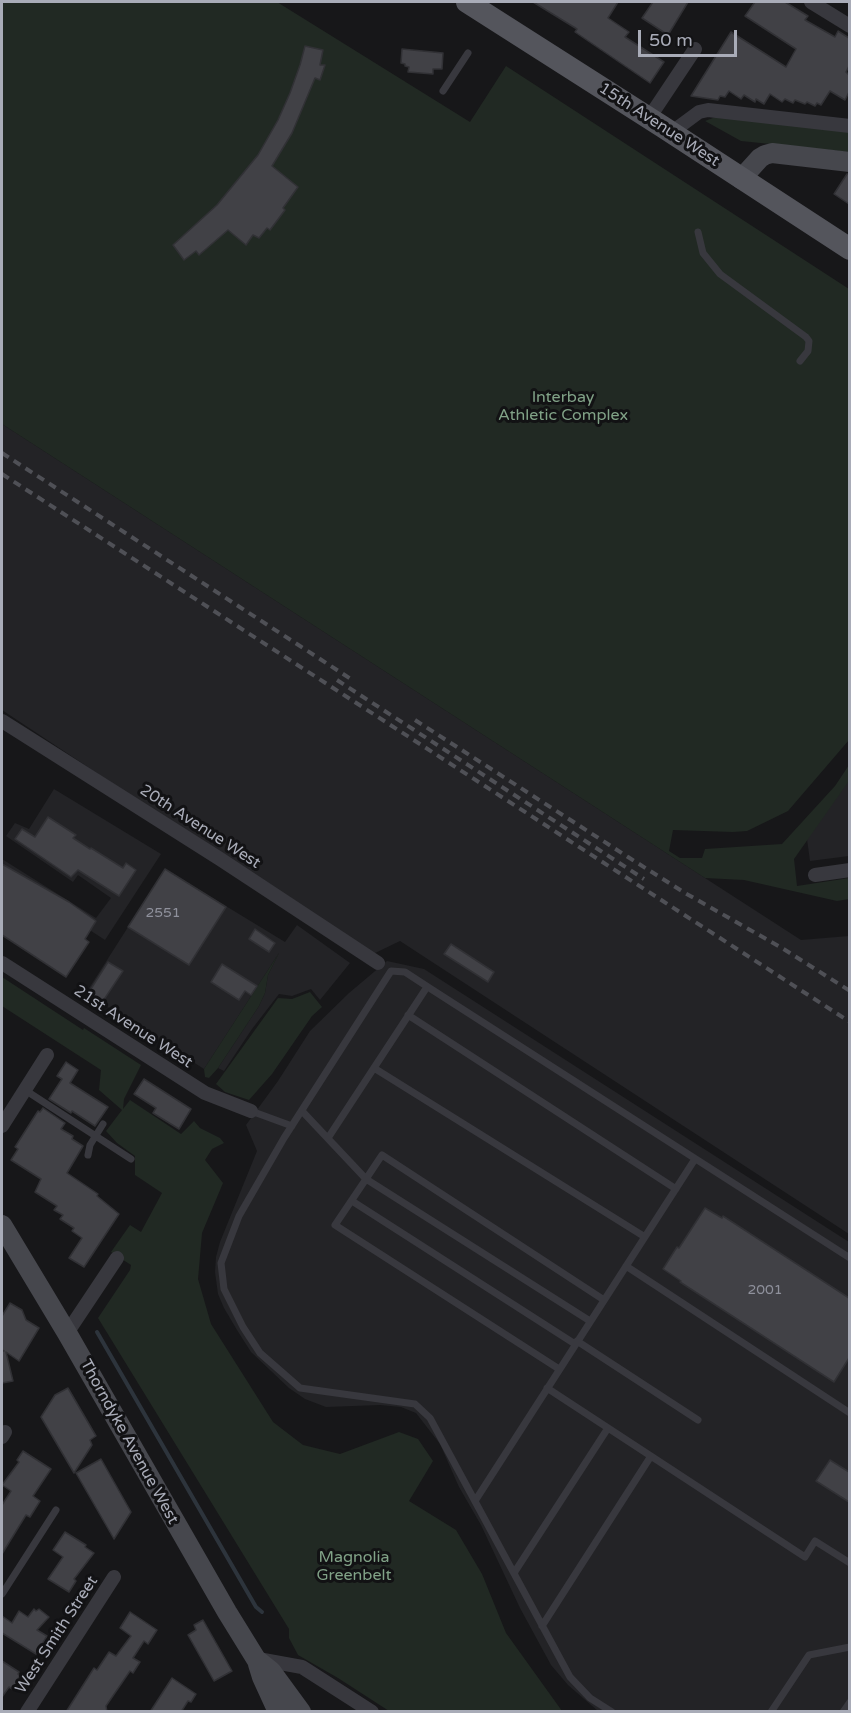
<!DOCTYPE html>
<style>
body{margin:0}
#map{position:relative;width:851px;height:1713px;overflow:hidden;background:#171719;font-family:"Varela Round",sans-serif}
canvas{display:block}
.frame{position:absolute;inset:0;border:3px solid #a9acb8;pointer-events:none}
.scale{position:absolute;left:638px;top:30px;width:99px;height:27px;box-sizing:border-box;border:3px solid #a9acb8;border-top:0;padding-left:8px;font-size:18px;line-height:21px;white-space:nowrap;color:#a9acb8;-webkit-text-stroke:4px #121214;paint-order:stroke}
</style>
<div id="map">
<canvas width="851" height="1713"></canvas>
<div class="frame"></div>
<div class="scale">50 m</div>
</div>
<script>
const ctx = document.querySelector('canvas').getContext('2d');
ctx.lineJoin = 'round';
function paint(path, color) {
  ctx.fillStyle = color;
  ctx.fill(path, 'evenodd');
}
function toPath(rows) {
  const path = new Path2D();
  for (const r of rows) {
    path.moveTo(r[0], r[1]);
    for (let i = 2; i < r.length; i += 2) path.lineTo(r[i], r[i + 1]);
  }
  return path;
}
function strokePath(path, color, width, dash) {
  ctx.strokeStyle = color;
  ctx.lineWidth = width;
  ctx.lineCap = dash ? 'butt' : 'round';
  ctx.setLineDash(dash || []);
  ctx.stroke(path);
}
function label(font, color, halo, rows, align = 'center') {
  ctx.font = font + ' "Varela Round",sans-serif';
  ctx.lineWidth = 6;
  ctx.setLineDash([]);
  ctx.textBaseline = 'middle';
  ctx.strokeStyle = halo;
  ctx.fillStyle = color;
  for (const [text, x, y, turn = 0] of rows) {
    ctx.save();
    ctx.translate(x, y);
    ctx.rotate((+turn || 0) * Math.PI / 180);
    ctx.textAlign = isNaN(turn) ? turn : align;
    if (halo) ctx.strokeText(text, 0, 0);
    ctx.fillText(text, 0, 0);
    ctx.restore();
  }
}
paint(toPath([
 [2,424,801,940,849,936,849,1234,400,941,371,955,2,710],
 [849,780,849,856,810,861,807,839],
 [54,789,161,854,105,940,2,873,2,859,96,918,111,898,78,875,73,882,6,836,15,823,29,829],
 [165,869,285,942,297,925,350,963,320,1000,311,989,292,996,279,994,252,1029,224,1071,218,1068,259,1006,265,993,268,975,279,953,204,1069,86,993],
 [387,961,424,969,849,1242,849,1711,598,1711,568,1685,551,1665,520,1608,481,1525,459,1487,440,1444,416,1413,401,1407,380,1405,326,1407,305,1399,289,1388,251,1352,237,1330,224,1308,218,1294,215,1272,216,1257,220,1242,257,1151,246,1125,278,1081,310,1031,349,993]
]), '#232326');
paint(toPath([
 [2,2,277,2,470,122,506,66,849,289,849,740,788,811,747,831,733,832,673,830,669,851,680,858,702,858,705,849,782,844,835,786,849,765,849,781,794,859,797,886,849,878,849,899,837,901,744,880,705,878,2,424],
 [718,116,849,129,849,152,741,141,705,121],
 [279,953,268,975,265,993,259,1006,218,1068,209,1078,205,1077,204,1069],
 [2,977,83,1030,84,1028,141,1065,124,1099,123,1109,130,1100,181,1134,194,1121,200,1128,220,1138,224,1143,212,1149,205,1160,223,1183,202,1233,198,1279,211,1324,273,1422,303,1445,340,1454,399,1432,418,1439,433,1461,409,1501,456,1530,482,1574,506,1633,562,1711,389,1711,338,1678,298,1655,289,1638,289,1629,98,1318,130,1270,131,1265,111,1252,130,1225,141,1232,162,1193,135,1175,135,1156,117,1143,106,1131,122,1110,99,1090,101,1070,2,1006],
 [310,992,322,1007,312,1016,272,1074,249,1100,225,1092,216,1084,278,998,292,999]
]), '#212923');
strokePath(toPath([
 [97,1332,256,1607,262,1612]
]), '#2d343c', 4);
const building = toPath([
 [533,2,618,2,608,18,629,32,625,37,664,62,650,83,575,32,577,29,533,2],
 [653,2,688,2,668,35,642,18,653,2],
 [755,2,785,2,808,16,805,20,835,37,838,31,849,38,849,66,846,72,849,75,849,92,845,100,830,91,821,105,817,103,815,106,807,102,805,104,795,100,793,103,785,99,782,102,770,94,764,104,756,99,755,102,744,95,741,99,729,91,725,97,720,96,718,100,691,96,731,32,786,67,796,49,745,16,755,2],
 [305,46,323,50,320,65,325,65,320,80,315,78,292,133,272,166,298,187,283,208,285,210,270,230,267,228,259,238,253,235,246,245,228,230,199,255,196,251,184,260,173,245,217,205,258,155,278,120,290,93,300,65,305,46],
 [402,49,443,53,442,69,433,69,433,74,408,72,409,67,405,66,405,64,401,63,402,49],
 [847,174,849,174,849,204,834,194,847,174],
 [48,817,76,835,73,838,90,849,91,848,123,868,126,863,136,870,119,896,78,870,71,877,15,839,22,829,35,837,48,817],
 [2,864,69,902,96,921,85,939,89,942,66,977,2,935,2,864],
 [165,869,226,907,189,965,128,927,165,869],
 [255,929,275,943,269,952,249,939,255,929],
 [451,944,494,972,488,982,444,954,451,944],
 [108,962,123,971,103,1001,89,992,108,962],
 [222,964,257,986,251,995,245,991,239,1000,211,982,222,964],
 [66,1062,78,1070,70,1083,108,1107,95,1126,72,1111,71,1113,49,1099,62,1079,57,1076,66,1062],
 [144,1079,191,1109,179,1129,153,1113,156,1108,134,1094,144,1079],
 [43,1108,65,1123,61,1129,73,1136,72,1139,83,1146,67,1173,98,1194,97,1196,119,1214,84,1267,69,1258,82,1238,72,1231,74,1228,60,1219,63,1215,54,1210,57,1206,35,1192,41,1179,11,1160,18,1149,15,1147,38,1111,40,1112,43,1108],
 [705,1208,722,1218,723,1216,849,1298,849,1358,834,1382,680,1282,681,1281,663,1269,677,1247,679,1248,705,1208],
 [10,1303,22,1310,26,1320,39,1328,19,1361,6,1352,13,1381,2,1383,2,1351,4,1351,2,1350,2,1316,10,1303],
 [68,1388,96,1436,90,1440,92,1445,74,1473,41,1417,55,1395,68,1388],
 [23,1451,51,1469,33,1496,40,1501,30,1517,26,1515,2,1554,2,1505,11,1491,2,1485,19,1462,17,1460,23,1451],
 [101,1459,131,1512,114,1539,76,1473,101,1459],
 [830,1460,849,1472,849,1502,816,1481,830,1460],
 [65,1532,86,1545,85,1547,94,1553,74,1579,76,1581,69,1592,48,1579,63,1557,53,1550,65,1532],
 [34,1609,36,1611,39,1609,49,1617,37,1630,47,1636,36,1654,2,1633,2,1616,12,1623,19,1611,28,1617,34,1609],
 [130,1612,157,1630,148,1644,144,1641,133,1658,140,1662,133,1673,130,1671,106,1706,107,1712,66,1712,94,1668,97,1670,109,1652,116,1656,131,1636,120,1628,130,1612],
 [203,1620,232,1671,214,1681,188,1635,196,1630,194,1625,203,1620],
 [2,1661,19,1672,18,1674,20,1676,18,1679,20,1680,14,1690,9,1687,2,1697,2,1661],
 [172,1678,196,1694,191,1702,188,1701,181,1712,150,1712,172,1678]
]);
paint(building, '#414146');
strokePath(building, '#313135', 1.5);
strokePath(toPath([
 [443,91,468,53],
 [698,232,703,253,720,274,806,337,809,341,808,351,800,361],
 [408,1015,676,1189],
 [374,1068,645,1237],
 [25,1090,131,1159],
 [251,1111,292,1126],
 [302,1111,366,1179,335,1225,559,1369],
 [328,1138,427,987],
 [88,1155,90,1145,103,1124],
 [352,1201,575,1344],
 [626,1266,850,1413],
 [590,1321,366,1179,382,1155,604,1300],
 [577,1341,698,1420],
 [547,1388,805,1557,815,1541,850,1563],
 [475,1501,695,1159],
 [514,1573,608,1428],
 [2,1594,56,1510],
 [542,1626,651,1456],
 [612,1712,590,1698,570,1677,430,1418,415,1404,300,1388,260,1353,243,1327,224,1289,221,1263,239,1216,284,1138,391,971,405,972,431,989,850,1258],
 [771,1712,809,1655,850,1647],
 [843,1712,850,1702]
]), '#38383e', 7);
strokePath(toPath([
 [811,2,850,26],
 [649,118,695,49],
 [672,132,699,112,708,110,850,126],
 [2,721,220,859,378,963],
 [815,875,850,870],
 [2,963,205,1093,251,1111],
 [2,1126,47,1055],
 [67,1333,117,1258],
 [2,1437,5,1432],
 [258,1659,302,1667,372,1712],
 [27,1712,114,1577]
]), '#38383e', 14);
strokePath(toPath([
 [741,179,760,158,765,155,772,153,850,162],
 [2,1225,67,1333,227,1612,256,1659,271,1671,301,1712],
 [258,1664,262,1677,278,1712]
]), '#46474d', 20);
strokePath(toPath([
 [467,2,663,127,850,249]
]), '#54555c', 22);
strokePath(toPath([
 [2,453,354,681],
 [2,474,850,1022],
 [337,680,644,879],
 [415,720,628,857,685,893,782,948,850,991]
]), '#4f5056', 4, [8, 6]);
label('14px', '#8f919c', null, [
 ["2551",163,913],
 ["2001",765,1290]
]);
label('16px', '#a9acb8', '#121214', [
 ["15th Avenue West",659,125,33],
 ["20th Avenue West",200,827,33],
 ["21st Avenue West",133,1027,33],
 ["Thorndyke Avenue West",129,1442,61],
 ["West Smith Street",57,1635,-57]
]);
label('16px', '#81a287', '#121214', [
 ["Interbay",563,398],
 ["Athletic Complex",563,416],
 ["Magnolia",354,1558],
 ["Greenbelt",354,1576]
]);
</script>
